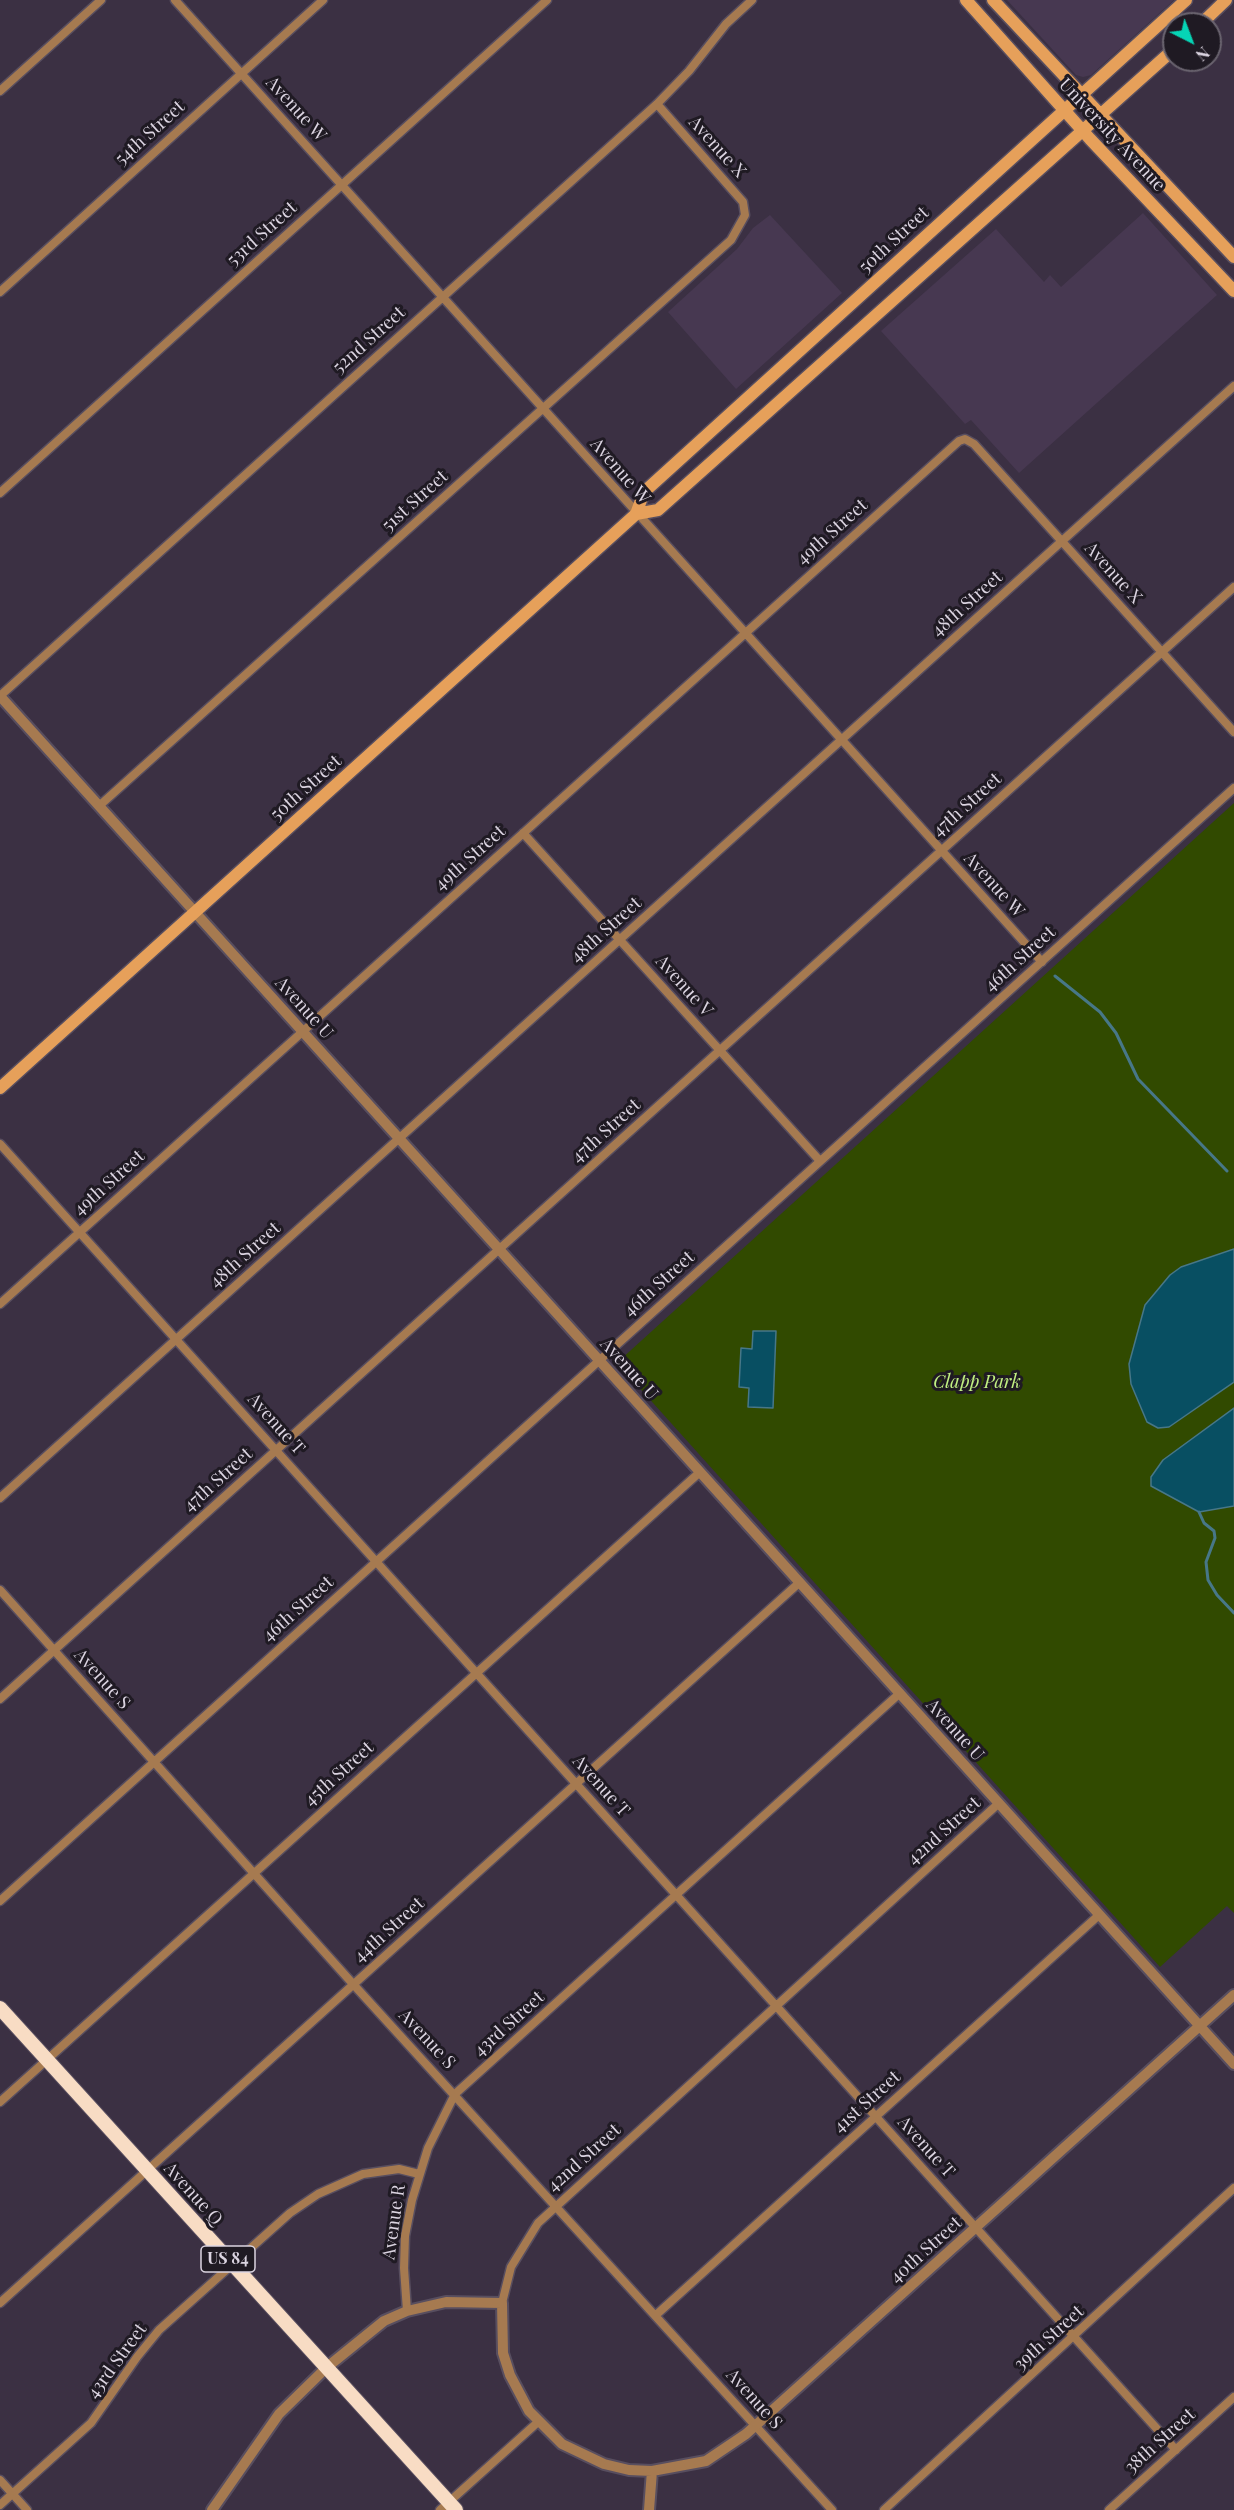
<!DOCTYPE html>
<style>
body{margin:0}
#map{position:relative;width:1234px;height:2510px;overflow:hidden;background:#3b3043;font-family:"Playfair Display",serif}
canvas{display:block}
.north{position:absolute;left:1162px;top:12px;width:60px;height:60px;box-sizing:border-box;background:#1f1a23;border:2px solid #6a646f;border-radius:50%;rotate:138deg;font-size:16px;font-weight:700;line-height:24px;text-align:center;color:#dbd4e1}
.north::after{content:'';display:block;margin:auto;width:21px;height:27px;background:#06d5b6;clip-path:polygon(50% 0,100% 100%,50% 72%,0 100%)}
</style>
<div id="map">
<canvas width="1234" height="2510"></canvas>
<div class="north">N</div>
</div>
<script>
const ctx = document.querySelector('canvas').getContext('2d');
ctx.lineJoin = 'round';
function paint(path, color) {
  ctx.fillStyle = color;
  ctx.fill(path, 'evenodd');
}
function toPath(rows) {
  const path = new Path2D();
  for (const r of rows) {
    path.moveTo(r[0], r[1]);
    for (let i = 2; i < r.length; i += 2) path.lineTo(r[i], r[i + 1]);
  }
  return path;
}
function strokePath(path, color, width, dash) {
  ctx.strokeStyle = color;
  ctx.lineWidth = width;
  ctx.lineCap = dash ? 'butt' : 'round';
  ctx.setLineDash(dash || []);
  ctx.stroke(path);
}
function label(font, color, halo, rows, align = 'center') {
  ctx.font = font + ' "Playfair Display",serif';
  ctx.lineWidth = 6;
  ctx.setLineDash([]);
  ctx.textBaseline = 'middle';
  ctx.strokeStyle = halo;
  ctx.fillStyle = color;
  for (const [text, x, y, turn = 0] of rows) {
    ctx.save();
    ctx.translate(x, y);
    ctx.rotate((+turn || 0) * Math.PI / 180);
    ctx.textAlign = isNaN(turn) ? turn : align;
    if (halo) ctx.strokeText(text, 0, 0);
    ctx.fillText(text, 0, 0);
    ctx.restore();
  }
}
paint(toPath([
 [1007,0,1174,0,1091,75,1083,77,1076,75],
 [1143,213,1217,295,1019,473,971,420,965,424,881,331,996,229,1044,282,1050,275,1061,287],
 [770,215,842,293,736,389,668,312,737,249,753,228]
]), '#473851');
paint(toPath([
 [1234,803,1234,1913,1227,1906,1160,1967,618,1364,620,1360]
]), '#314a00');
const water = toPath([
 [1234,1249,1234,1382,1169,1427,1158,1428,1147,1422,1131,1384,1129,1364,1145,1305,1170,1275,1181,1267,1234,1249],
 [753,1331,776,1331,773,1408,748,1407,749,1388,739,1387,741,1348,752,1349,753,1331],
 [1234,1408,1234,1506,1199,1512,1151,1486,1151,1477,1163,1460,1234,1408]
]);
paint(water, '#084f62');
strokePath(water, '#477788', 1.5);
strokePath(toPath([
 [1055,976,1100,1012,1116,1033,1138,1079,1227,1171],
 [1199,1512,1204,1523,1214,1531,1215,1538,1206,1562,1208,1580,1217,1595,1234,1613]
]), '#477788', 3);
const minor = toPath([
 [175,0,1042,962],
 [0,91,101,0],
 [0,292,323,0],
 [0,493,547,0],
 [0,696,657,104,689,71,726,24,752,0],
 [99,806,731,240,745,215,743,202,657,104],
 [523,833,820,1161],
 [0,1144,1176,2450],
 [0,1304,959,441,965,439,974,444,1234,732],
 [0,1498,1234,386],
 [0,1590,353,1984,832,2510],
 [0,1699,1234,587],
 [0,1901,1234,788],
 [0,2102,700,1472],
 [0,2303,800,1582],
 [502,2303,511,2267,538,2223,999,1803],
 [407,2311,404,2268,405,2236,412,2200,428,2148,455,2094,900,1693],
 [656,2315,1099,1915],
 [0,2480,27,2510],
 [0,2505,91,2423,137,2357,159,2330,290,2213,318,2194,363,2174,399,2169,419,2174],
 [440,2510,538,2422],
 [884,2510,1234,2188],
 [1109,2510,1234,2397]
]);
const tertiary = toPath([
 [0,696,1234,2064],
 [212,2510,279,2414,326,2368,384,2321,407,2311,446,2302,502,2303,503,2353,510,2375,529,2411,562,2444,604,2464,629,2470,652,2471,706,2461,746,2434,1234,1995],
 [649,2510,652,2471]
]);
const secondary = toPath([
 [966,0,1090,139,1234,291],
 [993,0,1234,257],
 [1201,24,1226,0],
 [636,514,658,510,1174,49],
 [0,1088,636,514,644,492,1186,0]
]);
const trunk = toPath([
 [0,2008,456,2510]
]);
strokePath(minor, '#584e5f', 11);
strokePath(tertiary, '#584e5f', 14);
strokePath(secondary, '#584e5f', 15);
strokePath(trunk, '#584e5f', 16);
strokePath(minor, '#a67a50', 8);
strokePath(tertiary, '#a67a50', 10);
strokePath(secondary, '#e6a05a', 12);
strokePath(trunk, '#f8dcc4', 14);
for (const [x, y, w] of [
 [228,2259,54]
]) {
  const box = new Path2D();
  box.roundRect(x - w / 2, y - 13, w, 26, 4.5);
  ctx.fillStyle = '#1f1a23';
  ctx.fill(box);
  strokePath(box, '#dbd4e1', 1.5);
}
label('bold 16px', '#dbd4e1', null, [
 ["US 84",228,2259]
]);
label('18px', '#dbd4e1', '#1f1a23', [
 ["Avenue W",296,109,48],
 ["54th Street",150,133,-42],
 ["University Avenue",1112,135,47],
 ["Avenue X",717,147,48],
 ["53rd Street",262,234,-42],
 ["50th Street",894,240,-43],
 ["52nd Street",369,340,-42],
 ["Avenue W",620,471,49],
 ["51st Street",415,501,-42],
 ["49th Street",832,532,-42],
 ["Avenue X",1113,573,48],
 ["48th Street",967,604,-42],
 ["50th Street",306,788,-42],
 ["47th Street",967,805,-42],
 ["49th Street",470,858,-42],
 ["Avenue W",994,885,48],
 ["48th Street",606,930,-42],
 ["46th Street",1020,959,-42],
 ["Avenue V",684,986,48],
 ["Avenue U",304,1008,48],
 ["47th Street",606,1131,-42],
 ["49th Street",109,1183,-42],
 ["48th Street",245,1255,-42],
 ["46th Street",659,1284,-42],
 ["Avenue U",629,1369,48],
 ["Avenue T",276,1424,48],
 ["47th Street",218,1480,-42],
 ["46th Street",298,1609,-42],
 ["Avenue S",102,1679,48],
 ["Avenue U",955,1730,48],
 ["45th Street",339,1774,-42],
 ["Avenue T",601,1786,48],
 ["42nd Street",944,1831,-42],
 ["44th Street",389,1930,-42],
 ["43rd Street",509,2024,-42],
 ["Avenue S",427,2039,47],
 ["41st Street",867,2102,-42],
 ["Avenue T",926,2147,48],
 ["42nd Street",584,2158,-42],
 ["Avenue Q",193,2194,48],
 ["Avenue R",394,2222,-82],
 ["40th Street",926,2250,-42],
 ["39th Street",1049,2338,-42],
 ["43rd Street",117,2361,-54],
 ["Avenue S",754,2399,48],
 ["38th Street",1160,2441,-42]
]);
label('italic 18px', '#c2f183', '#1f1a23', [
 ["Clapp Park",977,1382]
]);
</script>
